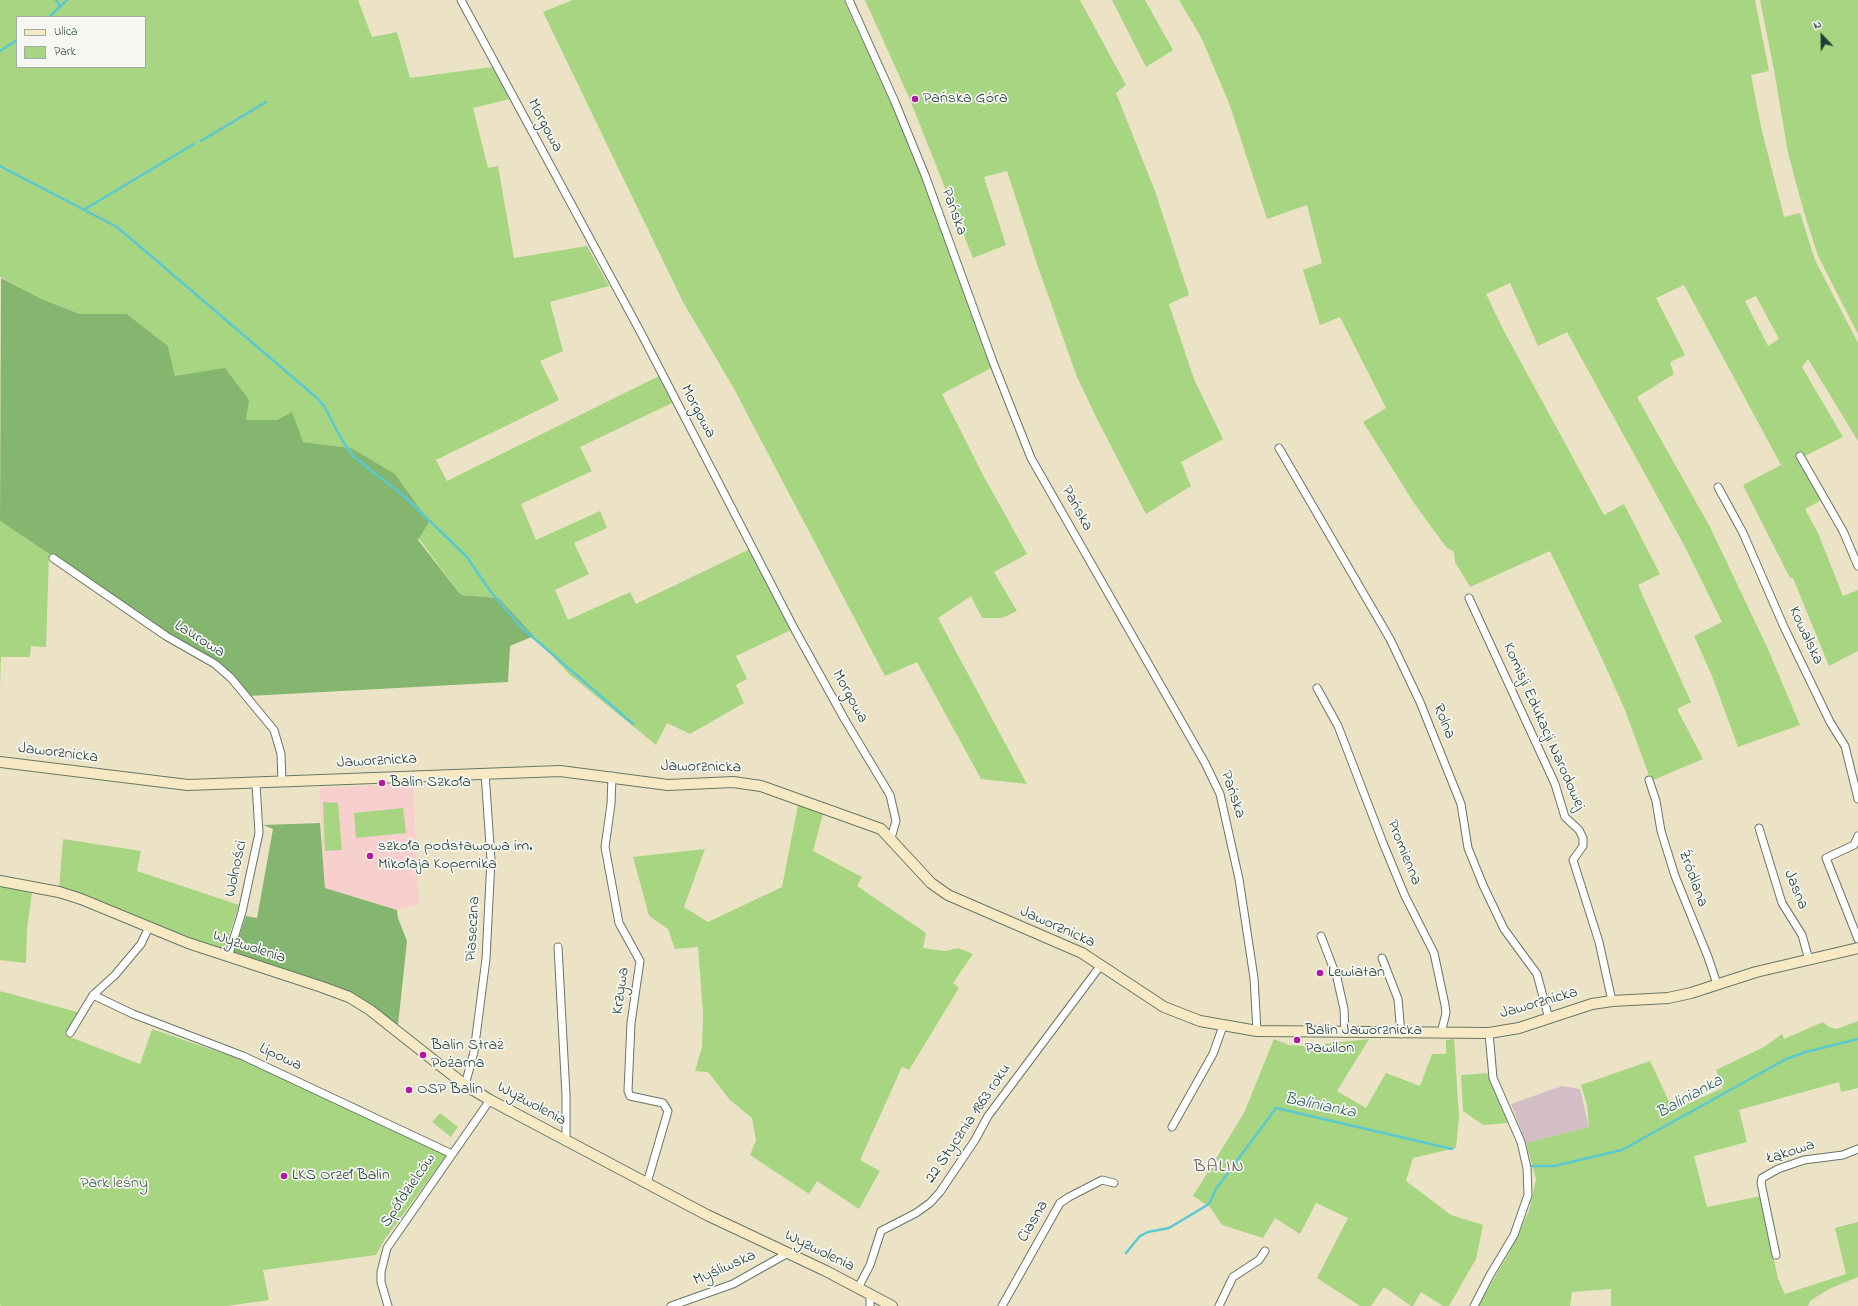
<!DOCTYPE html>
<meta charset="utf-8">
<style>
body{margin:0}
#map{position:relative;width:1858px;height:1306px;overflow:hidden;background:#ece3c6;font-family:"Indie Flower",sans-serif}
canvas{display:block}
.legend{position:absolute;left:16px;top:16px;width:130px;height:52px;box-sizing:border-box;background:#f6f6f2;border:1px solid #a0aca6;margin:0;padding:5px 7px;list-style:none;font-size:12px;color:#1f3d34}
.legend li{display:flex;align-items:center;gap:8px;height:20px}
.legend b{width:20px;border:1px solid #a0aca6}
.north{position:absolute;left:1802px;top:16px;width:40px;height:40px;-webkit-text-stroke:3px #f6f6f2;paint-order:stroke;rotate:338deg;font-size:11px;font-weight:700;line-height:16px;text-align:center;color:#1f3d34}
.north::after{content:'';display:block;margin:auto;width:14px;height:18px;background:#1f3d34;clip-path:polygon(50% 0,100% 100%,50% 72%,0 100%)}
</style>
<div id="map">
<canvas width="1858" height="1306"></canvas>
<ul class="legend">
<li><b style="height:5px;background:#f6e9c3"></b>Ulica</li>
<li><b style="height:11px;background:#a7d582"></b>Park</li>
</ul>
<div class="north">N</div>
</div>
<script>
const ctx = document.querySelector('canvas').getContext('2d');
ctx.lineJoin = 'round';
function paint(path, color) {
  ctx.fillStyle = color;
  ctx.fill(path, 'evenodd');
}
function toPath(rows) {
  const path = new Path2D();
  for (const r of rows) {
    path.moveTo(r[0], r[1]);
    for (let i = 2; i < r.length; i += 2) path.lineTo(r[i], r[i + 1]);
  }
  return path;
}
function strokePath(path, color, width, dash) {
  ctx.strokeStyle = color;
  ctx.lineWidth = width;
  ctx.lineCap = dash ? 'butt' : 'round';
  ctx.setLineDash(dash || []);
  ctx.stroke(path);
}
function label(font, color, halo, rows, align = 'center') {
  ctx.font = font + ' "Indie Flower",sans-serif';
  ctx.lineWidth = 3.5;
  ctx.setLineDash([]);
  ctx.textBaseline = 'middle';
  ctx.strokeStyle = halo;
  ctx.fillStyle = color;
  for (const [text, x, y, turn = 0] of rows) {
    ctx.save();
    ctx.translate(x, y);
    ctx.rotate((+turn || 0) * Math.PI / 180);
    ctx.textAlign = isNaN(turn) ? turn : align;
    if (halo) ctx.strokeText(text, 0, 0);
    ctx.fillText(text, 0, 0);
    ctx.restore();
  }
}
paint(toPath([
 [413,783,419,904,397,910,325,888,319,788]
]), '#f7d0ce');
paint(toPath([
 [1562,1086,1580,1089,1589,1127,1526,1143,1511,1104]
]), '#d2bec4');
paint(toPath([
 [0,0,358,0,372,37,397,32,410,78,492,67,510,99,473,108,488,168,498,166,514,258,587,246,609,286,550,302,563,351,540,361,559,400,436,460,447,481,659,376,672,403,580,447,592,471,521,504,536,540,600,511,607,528,574,543,589,574,555,590,568,620,630,592,636,604,750,549,791,630,736,656,747,679,736,685,744,703,690,734,667,723,656,745,569,674,499,598,461,595,351,448,303,442,277,420,246,420,175,376,168,346,127,314,80,314,44,300,0,277],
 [17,17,145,17,145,67,17,67],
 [573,0,844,0,891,103,922,177,991,368,942,394,983,475,1027,554,994,572,1017,611,1002,618,982,618,971,596,938,618,1027,784,981,779,917,662,885,676,733,387,683,302,543,12],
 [865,0,1080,0,1126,85,1116,93,1155,191,1189,295,1169,304,1194,379,1223,439,1181,462,1191,486,1146,514,1098,421,1077,377,1037,264,1007,171,984,177,1006,245,973,258,908,95],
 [1112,0,1145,0,1173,50,1146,67],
 [1179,0,1755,0,1769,71,1751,75,1761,127,1784,217,1800,213,1815,260,1858,343,1858,441,1808,359,1802,367,1843,437,1803,457,1827,497,1805,509,1818,533,1843,596,1858,590,1858,651,1829,666,1793,578,1790,578,1743,485,1781,465,1684,285,1656,298,1685,355,1670,362,1674,374,1637,397,1710,527,1767,647,1800,725,1738,747,1712,676,1694,636,1722,622,1685,547,1567,332,1538,346,1510,283,1486,294,1504,331,1604,515,1624,504,1660,574,1638,585,1691,702,1677,709,1703,759,1651,781,1625,710,1598,650,1550,551,1470,587,1455,562,1454,552,1446,547,1414,503,1363,422,1386,408,1340,317,1320,325,1303,270,1322,263,1307,205,1267,219,1229,103,1201,37],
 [1756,296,1779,339,1768,346,1745,301],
 [1760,0,1858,0,1858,334,1818,256,1804,212,1788,153,1774,70],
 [0,521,49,554,46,647,31,646,30,657,1,657,0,688],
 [323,802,338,803,342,850,325,851],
 [798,805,823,814,813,851,862,877,857,886,926,933,923,948,945,951,958,948,973,954,953,983,959,988,909,1070,902,1067,860,1160,880,1171,859,1209,817,1181,809,1194,750,1155,756,1140,752,1118,730,1100,708,1072,695,1071,702,1047,703,1014,698,947,675,949,668,929,649,916,633,857,705,849,684,907,708,922,782,887],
 [403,808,406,833,356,838,354,813],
 [63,839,141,851,137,871,239,905,224,951,155,927,101,902,59,889],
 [0,886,32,892,27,929,26,963,0,960],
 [0,991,81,1013,70,1037,140,1064,152,1029,260,1066,359,1105,446,1156,385,1239,376,1255,263,1270,269,1300,226,1306,2,1306,0,1305],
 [1858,1021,1858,1088,1841,1092,1839,1082,1739,1110,1747,1142,1694,1156,1707,1207,1761,1196,1778,1279,1785,1294,1846,1274,1835,1228,1858,1222,1858,1277,1829,1289,1810,1301,1808,1306,1611,1306,1611,1289,1572,1292,1570,1306,1478,1306,1509,1253,1529,1211,1536,1179,1526,1143,1589,1127,1587,1105,1581,1085,1650,1061,1673,1110,1723,1088,1716,1070,1764,1047,1782,1034,1784,1039,1823,1022,1829,1027,1837,1029],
 [1274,1039,1289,1045,1306,1046,1369,1039,1337,1091,1366,1108,1386,1073,1420,1086,1432,1054,1446,1054,1446,1040,1454,1039,1459,1116,1456,1148,1413,1158,1406,1181,1451,1215,1483,1225,1476,1259,1449,1306,1443,1306,1421,1292,1413,1306,1411,1306,1384,1287,1371,1306,1360,1306,1317,1278,1348,1218,1316,1203,1300,1234,1275,1218,1263,1238,1222,1225,1210,1207,1193,1196,1244,1113],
 [1487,1073,1508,1123,1483,1125,1463,1111,1461,1075],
 [440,1113,458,1127,451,1137,432,1122]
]), '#a7d582');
paint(toPath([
 [1,278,44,300,80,314,127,314,168,346,175,376,225,368,249,400,246,420,277,420,292,412,303,442,351,448,395,474,429,522,418,540,461,595,499,598,534,636,510,646,508,682,249,696,233,677,0,521],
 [320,823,325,888,397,910,398,918,407,941,398,1025,373,1008,233,954,246,916,257,918,273,829,263,825]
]), '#85b670');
strokePath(toPath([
 [56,0,61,7],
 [49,17,67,0],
 [0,51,17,40],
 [201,141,266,102],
 [0,166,117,227,317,398,324,406,342,440,354,457,404,496,466,556,491,592,521,627,633,724],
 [85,209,194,144],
 [1531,1166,1554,1166,1622,1150,1786,1059,1806,1052,1858,1039],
 [1126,1253,1140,1236,1148,1232,1169,1228,1209,1204,1216,1189,1276,1108,1452,1149]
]), '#5bc9cf', 2.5);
const street = toPath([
 [461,0,641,333,795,630,845,720,890,795,896,821,891,838],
 [849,0,895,102,925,175,993,362,1031,458,1205,763,1220,794,1239,879,1254,978,1257,1031],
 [1279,448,1390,639,1420,702,1461,804,1468,848,1483,885,1504,929,1537,974,1549,1019],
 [1800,456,1843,531,1858,566],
 [1718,487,1743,533,1784,627,1830,722,1845,746,1858,799],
 [53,558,166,636,215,664,231,678,274,730,281,754,282,782],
 [1469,598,1555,784,1565,817,1579,830,1583,838,1583,846,1573,860,1599,942,1612,1001],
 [1317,688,1338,726,1383,843,1405,896,1434,953,1445,1005,1446,1013,1441,1033],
 [612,776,611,804,605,847,619,923,640,961,631,1023,628,1091,630,1096,663,1103,668,1111,647,1183],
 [1649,780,1656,801,1661,831,1675,876,1708,957,1717,984],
 [1759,828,1782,903,1802,935,1809,960],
 [1858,836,1854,845,1826,858,1858,939],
 [1321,936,1337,978,1344,1009,1345,1033],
 [558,947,566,1095,566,1140],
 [228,957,242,912,259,833,256,784],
 [1382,958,1398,999,1401,1034],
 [93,995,133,1014,243,1056,452,1154],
 [70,1033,93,995,115,975,141,944,149,927],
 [465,1085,474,1052,486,959,491,860,485,773],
 [1172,1127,1213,1054,1223,1026],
 [1776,1255,1761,1183,1762,1178,1778,1169,1804,1160,1843,1155,1858,1149],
 [858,1288,870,1265,881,1231,916,1213,930,1203,940,1192,975,1140,988,1116,1101,965],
 [870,1295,870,1306],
 [388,1306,381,1282,381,1272,387,1248,490,1100],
 [671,1306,733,1284,788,1253],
 [1002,1306,1060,1203,1069,1197,1102,1180,1114,1183],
 [1219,1306,1233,1277,1259,1260,1265,1251],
 [1474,1306,1490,1275,1514,1235,1528,1195,1527,1168,1521,1142,1493,1078,1489,1033]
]);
const secondary = toPath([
 [0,762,188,785,560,771,668,785,733,782,761,786,881,829,931,883,948,895,1082,953,1164,1007,1200,1021,1257,1031,1489,1033,1519,1028,1592,1004,1612,1001,1668,998,1691,993,1756,972,1858,948],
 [0,881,59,892,81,899,188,943,322,987,349,997,370,1010,465,1085,490,1100,707,1215,826,1271,892,1306]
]);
strokePath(street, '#677767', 9);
strokePath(secondary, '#677767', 12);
strokePath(street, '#fff', 7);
strokePath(secondary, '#f6e9c3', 10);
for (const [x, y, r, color] of [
 [915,99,4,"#b5179e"],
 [382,783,4,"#b5179e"],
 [370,856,4,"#b5179e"],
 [1320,973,4,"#b5179e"],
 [1297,1040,4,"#b5179e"],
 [423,1055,4,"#b5179e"],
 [409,1090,4,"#b5179e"],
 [284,1176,4,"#b5179e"]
]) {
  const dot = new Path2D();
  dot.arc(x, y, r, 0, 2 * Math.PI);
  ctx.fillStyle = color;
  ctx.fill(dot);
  strokePath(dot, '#f6f6f2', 1.5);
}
label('16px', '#1f3d34', '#f6f6f2', [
 ["Pańska Góra",923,99],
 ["Balin Szkoła",390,783],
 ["szkoła podstawowa im.",378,847],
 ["Mikołaja Kopernika",378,865],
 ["Lewiatan",1328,973],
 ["Balin Jaworznicka",1305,1031],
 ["Pawilon",1305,1049],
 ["Balin Straż",431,1046],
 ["Pożarna",431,1064],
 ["OSP Balin",417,1090],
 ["LKS Orzeł Balin",292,1176]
], 'left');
label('16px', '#1f3d34', '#f6f6f2', [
 ["Morgowa",544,126,62],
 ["Pańska",953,212,70],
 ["Morgowa",697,412,62],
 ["Pańska",1076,509,61],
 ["Kowalska",1805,636,65],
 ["Laurowa",199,640,32],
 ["Morgowa",849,697,61],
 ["Rolna",1443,722,68],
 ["Komisji Edukacji Narodowej",1543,727,66],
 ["Jaworznicka",58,754,7],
 ["Jaworznicka",377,762,-3],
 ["Jaworznicka",701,768,1],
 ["Pańska",1232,795,71],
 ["Promienna",1403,853,68],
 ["Wolności",237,869,-78],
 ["Źródlana",1692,879,70],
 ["Jasna",1795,890,68],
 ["Jaworznicka",1057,928,24],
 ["Piaseczna",474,929,-87],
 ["Wyzwolenia",249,948,18],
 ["Krzywa",622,991,-82],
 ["Jaworznicka",1539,1004,-16],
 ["Lipowa",280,1058,25],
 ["Wyzwolenia",531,1105,28],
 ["22 Stycznia 1863 roku",969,1124,-56],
 ["Łąkowa",1791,1153,-18],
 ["Spółdzielców",409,1191,-56],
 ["Ciasna",1034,1222,-60],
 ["Wyzwolenia",819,1252,26],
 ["Myśliwska",725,1269,-24]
]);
label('16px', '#3a5b44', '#f6f6f2', [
 ["Park leśny",114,1184]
]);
label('italic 17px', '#2e605b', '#f6f6f2', [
 ["Balinianka",1690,1098,-29],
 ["Balinianka",1320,1107,12]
]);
ctx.letterSpacing = '1px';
label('18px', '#646159', '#f6f6f2', [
 ["BALIN",1219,1168]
]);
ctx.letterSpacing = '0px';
</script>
